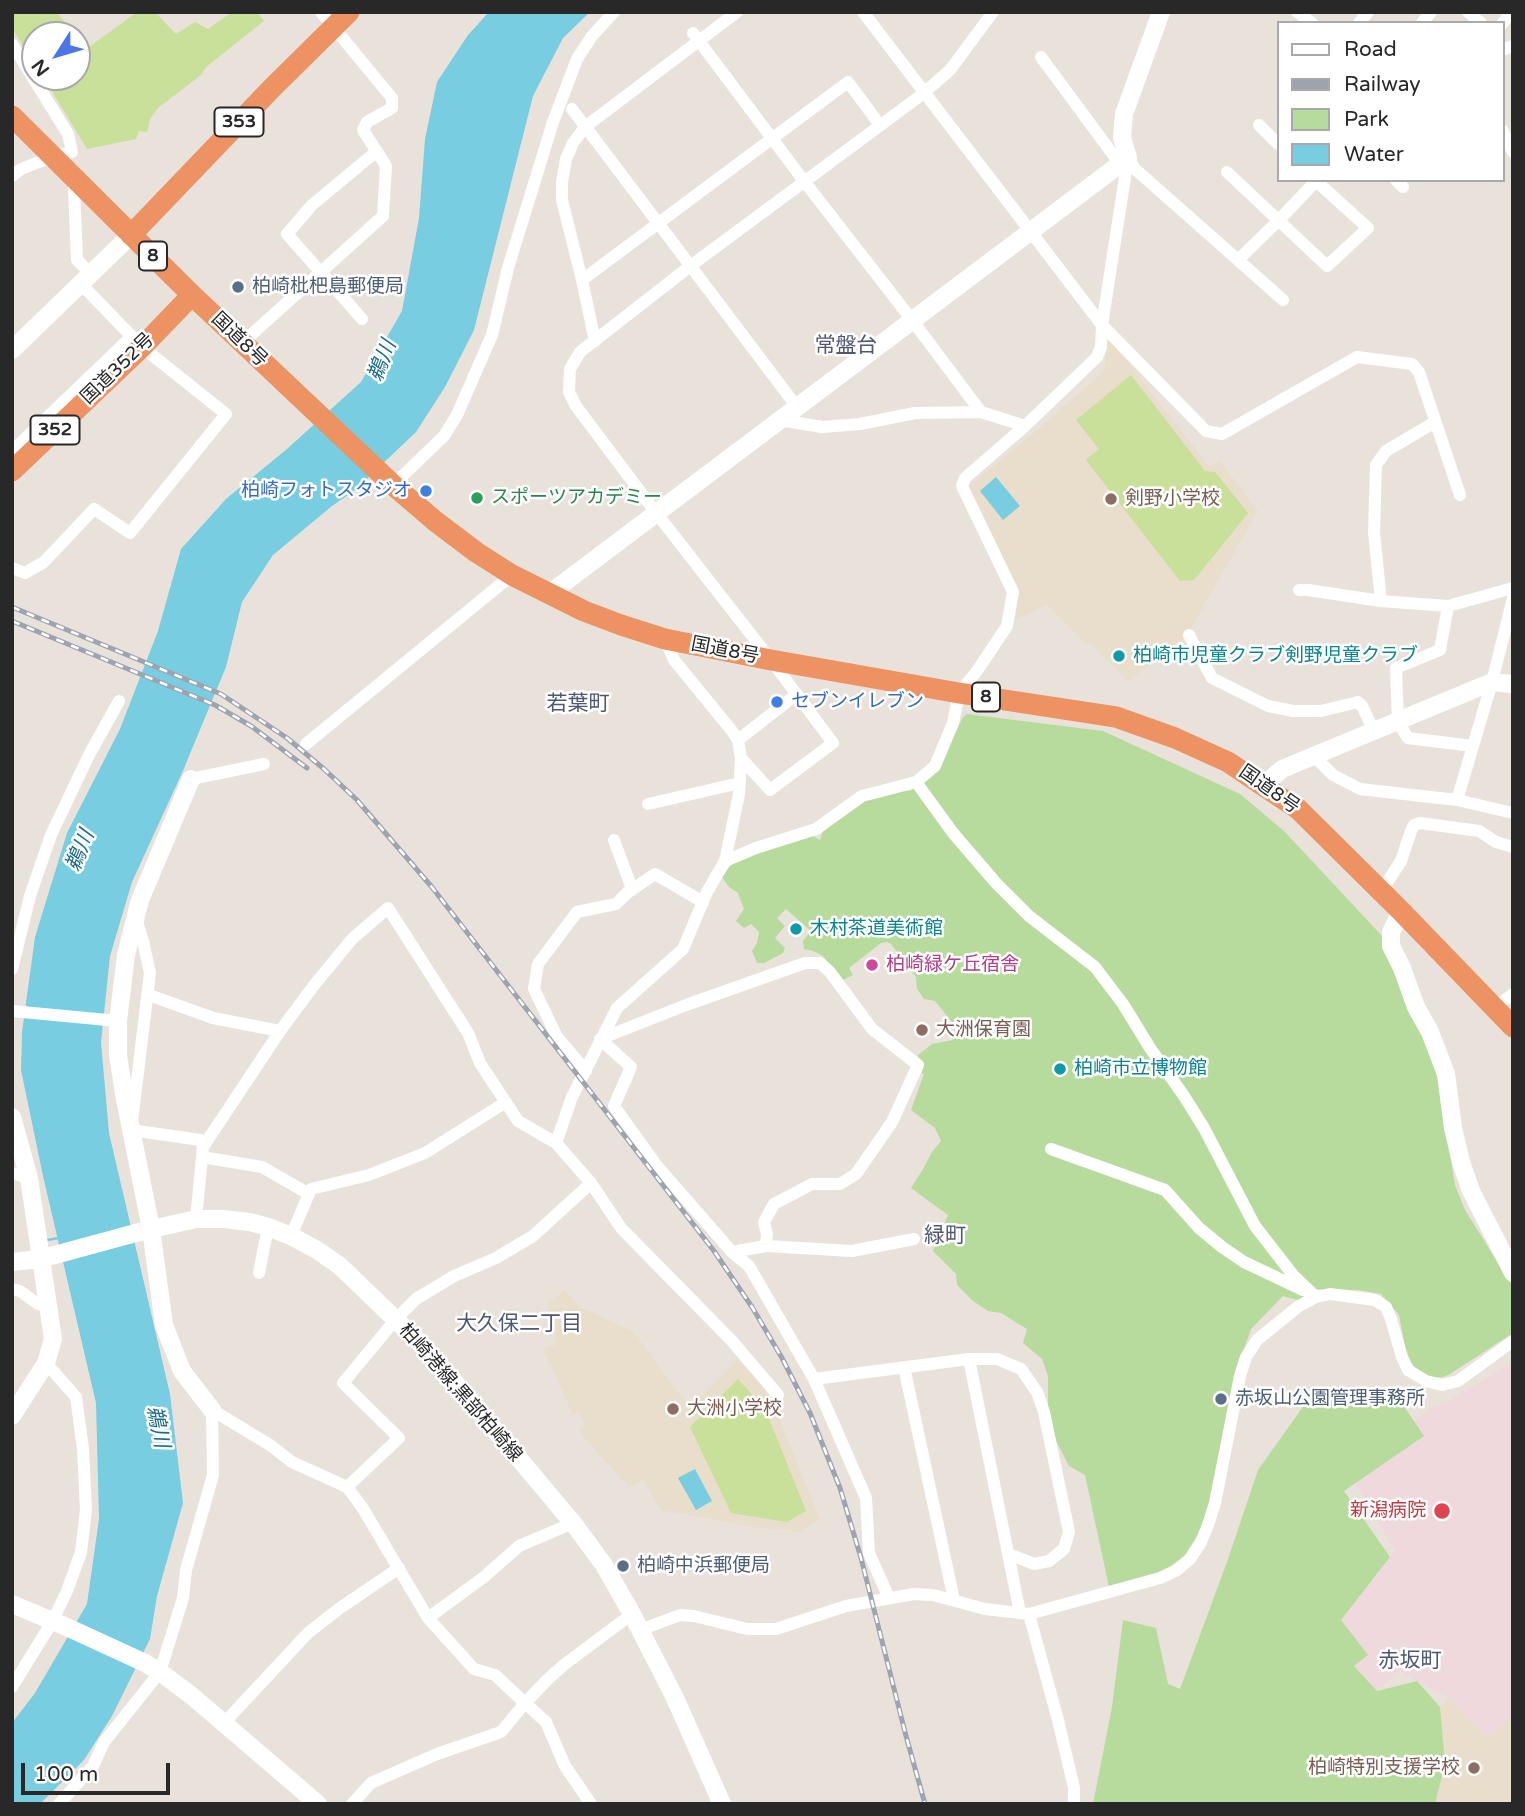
<!DOCTYPE html>
<meta charset="utf-8">
<style>
body{margin:0}
#map{position:relative;width:1525px;height:1816px;overflow:hidden;background:#e9e2db;font-family:"Varela Round",sans-serif}
canvas{display:block}
.frame{position:absolute;inset:0;border:14px solid #282828;pointer-events:none}
.legend{position:absolute;left:1277px;top:21px;width:228px;height:161px;box-sizing:border-box;background:#fff;border:2px solid #a9a9a9;margin:0;padding:9px 12px;list-style:none;font-size:21px;color:#282828}
.legend li{display:flex;align-items:center;gap:14px;height:35px}
.legend b{width:35px;border:2px solid #a9a9a9}
.north{position:absolute;left:21px;top:21px;width:70px;height:70px;box-sizing:border-box;background:#fff;border:2px solid #a9a9a9;border-radius:50%;rotate:233deg;font-size:19px;font-weight:700;line-height:28px;text-align:center;color:#282828}
.north::after{content:'';display:block;margin:auto;width:24px;height:32px;background:#4c75e5;clip-path:polygon(50% 0,100% 100%,50% 72%,0 100%)}
.scale{position:absolute;left:21px;top:1763px;width:149px;height:32px;box-sizing:border-box;border:4px solid #282828;border-top:0;padding-left:9px;font-size:21px;line-height:24px;white-space:nowrap;color:#282828;-webkit-text-stroke:5px #fff;paint-order:stroke}
</style>
<div id="map">
<canvas width="1525" height="1816"></canvas>
<div class="frame"></div>
<ul class="legend">
<li><b style="height:9px;background:#fff"></b>Road</li>
<li><b style="height:9px;background:#9ea3b0"></b>Railway</li>
<li><b style="height:19px;background:#b7da9d"></b>Park</li>
<li><b style="height:19px;background:#78cde0"></b>Water</li>
</ul>
<div class="north">N</div>
<div class="scale">100 m</div>
</div>
<script>
const ctx = document.querySelector('canvas').getContext('2d');
ctx.lineJoin = 'round';
function paint(path, color) {
  ctx.fillStyle = color;
  ctx.fill(path, 'evenodd');
}
function toPath(rows) {
  const path = new Path2D();
  for (const r of rows) {
    path.moveTo(r[0], r[1]);
    for (let i = 2; i < r.length; i += 2) path.lineTo(r[i], r[i + 1]);
  }
  return path;
}
function strokePath(path, color, width, dash) {
  ctx.strokeStyle = color;
  ctx.lineWidth = width;
  ctx.lineCap = dash ? 'butt' : 'round';
  ctx.setLineDash(dash || []);
  ctx.stroke(path);
}
function label(font, color, halo, rows, align = 'center') {
  ctx.font = font + ' "Varela Round","Noto Sans JP",sans-serif';
  ctx.lineWidth = 5;
  ctx.setLineDash([]);
  ctx.textBaseline = 'middle';
  ctx.strokeStyle = halo;
  ctx.fillStyle = color;
  for (const [text, x, y, turn = 0] of rows) {
    ctx.save();
    ctx.translate(x, y);
    ctx.rotate((+turn || 0) * Math.PI / 180);
    ctx.textAlign = isNaN(turn) ? turn : align;
    if (halo) ctx.strokeText(text, 0, 0);
    ctx.fillText(text, 0, 0);
    ctx.restore();
  }
}
paint(toPath([
 [1107,336,1209,466,1220,461,1258,511,1186,637,1128,681,1091,644,1085,644,1047,605,1015,620,1018,595,1014,580,967,487,1034,433,1100,375,1105,367],
 [565,1290,579,1307,633,1331,680,1395,691,1406,737,1360,755,1377,773,1402,820,1519,799,1532,752,1527,661,1510,643,1480,629,1487,584,1438,580,1428,585,1425,578,1412,573,1415,543,1349,557,1344,546,1305],
 [1449,1698,1488,1738,1513,1715,1513,1804,1437,1804,1434,1799,1440,1707]
]), '#e9ddcc');
paint(toPath([
 [1513,1362,1513,1715,1488,1738,1449,1698,1400,1672,1377,1691,1353,1665,1341,1620,1395,1551,1348,1470,1434,1406,1446,1403]
]), '#efd9dc');
paint(toPath([
 [967,714,1103,731,1240,794,1284,831,1383,937,1435,1064,1455,1185,1465,1210,1513,1287,1513,1333,1450,1374,1443,1377,1429,1377,1417,1370,1407,1357,1399,1315,1381,1294,1359,1290,1314,1289,1298,1300,1283,1296,1251,1329,1234,1377,1229,1424,1210,1503,1199,1533,1185,1555,1167,1569,1145,1579,1109,1587,1085,1475,1069,1466,1055,1439,1048,1405,1048,1376,1042,1359,1023,1343,1027,1329,1001,1313,988,1311,973,1301,957,1285,956,1274,933,1251,948,1215,911,1188,923,1169,932,1152,941,1141,935,1128,911,1110,924,1074,922,1074,918,1055,932,1044,952,1040,960,1032,935,1001,924,999,917,989,916,977,891,944,887,942,881,943,849,968,853,975,843,980,835,973,823,956,813,951,804,949,803,941,811,931,786,909,777,918,785,926,775,938,785,948,783,953,764,963,757,963,752,951,757,943,759,932,751,924,744,928,736,921,744,909,738,893,729,887,722,877,732,864,745,853,811,835,820,840,823,831,855,805,894,787,909,791,912,790,938,768,963,717],
 [1346,1394,1397,1396,1424,1436,1344,1491,1390,1557,1341,1620,1368,1655,1354,1666,1377,1691,1417,1681,1440,1707,1445,1763,1435,1804,1093,1804,1112,1707,1123,1620,1156,1628,1168,1684,1180,1689,1227,1562,1258,1470,1305,1404]
]), '#b7da9d');
paint(toPath([
 [56,12,89,47,137,12,155,12,176,34,195,22,208,29,232,12,257,12,264,21,206,67,201,75,158,108,150,119,147,132,139,131,136,139,87,149,43,77,77,77,77,35,35,35,35,65,12,28,13,12],
 [1131,375,1205,471,1215,472,1248,513,1194,580,1180,581,1086,460,1099,449,1076,420],
 [738,1379,766,1411,806,1511,787,1522,731,1513,690,1427]
]), '#c8e09a');
paint(toPath([
 [489,12,590,12,563,38,533,96,474,330,445,387,416,432,354,491,332,506,273,555,242,602,226,667,182,773,132,882,110,956,101,1042,109,1133,170,1394,183,1503,157,1596,150,1639,112,1716,84,1760,40,1804,12,1804,12,1723,35,1693,87,1604,99,1519,96,1403,43,1176,21,1070,22,1032,35,937,67,833,120,729,158,631,181,549,226,499,287,449,361,382,402,311,419,218,425,139,437,82,468,35],
 [996,477,1020,506,1003,520,980,491],
 [695,1469,712,1501,696,1510,678,1478]
]), '#78cde0');
strokePath(toPath([
 [47,1240,59,1238]
]), '#78cde0', 2.5);
strokePath(toPath([
 [863,12,1102,325,1206,431,1222,434,1357,357,1412,364,1419,372,1460,495],
 [1297,12,1312,23],
 [1468,12,1481,23],
 [1359,23,1368,12],
 [1422,23,1431,12],
 [1502,24,1512,12],
 [693,33,804,181,912,320,981,412],
 [12,44,68,134,72,152,52,157,21,169,12,176],
 [1502,50,1513,46],
 [1041,57,1120,164],
 [572,109,797,407],
 [1259,125,1278,144],
 [1502,130,1513,152],
 [1128,158,1135,169,1238,260,1279,220,1317,180],
 [1227,172,1327,266,1368,228,1315,180],
 [1396,180,1403,187],
 [78,182,74,189,77,260,91,274],
 [1238,260,1283,300],
 [582,280,848,82,880,125],
 [362,319,287,234,312,205,377,151],
 [595,341,582,280,562,200,562,182,566,159,573,143,585,127,737,12],
 [242,343,383,216,386,166,363,130,367,122,392,108,392,98,321,12],
 [780,420,822,427,860,424,915,413,981,412,1025,426],
 [12,451,132,336],
 [393,485,444,436,457,415,492,335,508,268,553,122,577,59,592,36,614,12],
 [12,568,25,573,44,562,94,509,130,533,226,414,142,347,81,284],
 [1299,590,1308,590,1381,601,1448,606],
 [1381,601,1374,532,1376,465,1386,451,1435,422],
 [1189,635,1212,678,1268,706,1293,711,1321,711,1358,702,1362,706,1374,731],
 [738,740,797,694],
 [306,744,512,575],
 [1473,746,1408,738,1398,722,1396,668,1440,650,1448,606,1513,588],
 [1314,756,1333,775,1360,789,1457,800,1513,813],
 [741,758,770,790,833,743,771,660,657,514,576,406,569,392,570,369,580,352,689,267,924,93,950,70,993,12],
 [191,779,264,764],
 [916,782,953,833,996,883,1029,916,1095,967,1123,1004,1150,1048,1184,1096,1204,1128,1255,1226,1293,1275,1316,1297],
 [1457,800,1492,682,1513,598],
 [648,804,740,783],
 [614,840,632,889],
 [725,861,756,848,816,829,862,796,916,782,935,766,953,723,959,693,977,671,1007,626,1013,592,962,486,965,478,1025,426,1097,357,1101,347,1102,325,1128,158],
 [1381,892,1401,861,1411,831,1414,825,1420,823,1479,831,1496,842,1513,847],
 [136,919,143,941,150,973,131,1130,207,1141],
 [12,969,30,896,51,835,89,755,119,701],
 [149,995,213,1018,280,1031],
 [1494,1008,1513,994],
 [12,1011,118,1021],
 [600,1039,631,1067,614,1106,657,1166,732,1252,749,1266,814,1379,969,1359,997,1359,1021,1369,1037,1392,1044,1412,1069,1532,1064,1549,1049,1561,1034,1564,1009,1554],
 [600,1039,686,1005,805,963,820,963,830,972,872,1029,918,1065,892,1122,856,1174,840,1184,812,1184,774,1204,764,1222,767,1234,766,1246],
 [586,1071,557,1037,534,989,538,964,577,912,616,904,627,893,655,874,703,902],
 [556,1143,572,1097,617,1008,683,949,707,892,725,861,739,794,741,758,738,740,732,731,674,660,665,639],
 [1051,1149,1165,1190,1199,1228,1222,1247,1244,1262,1303,1290],
 [202,1157,262,1167,309,1194],
 [12,1173,29,1178],
 [196,1219,203,1147,280,1031,315,984,352,939,388,908,468,1033,480,1063,518,1121,556,1143,591,1183,621,1228,732,1341,778,1395],
 [291,1236,311,1189,369,1175,425,1153,506,1102],
 [732,1252,766,1246,852,1251,914,1239],
 [259,1273,268,1227],
 [12,1289,20,1291,38,1304,48,1306],
 [969,1359,1020,1613],
 [904,1367,954,1600],
 [814,1379,866,1498,869,1553,889,1598],
 [212,1410,270,1445,292,1462,347,1487,362,1507,428,1618,474,1669,495,1675,525,1703,548,1679,565,1664,632,1614],
 [347,1487,399,1438,343,1383,396,1319,416,1299,454,1276,496,1258,533,1236,591,1183],
 [1029,1614,1058,1720,1074,1788,1074,1804],
 [428,1618,484,1577,519,1546,573,1523],
 [640,1630,680,1615,694,1616,747,1629,776,1629,846,1606,914,1594,933,1595,985,1609,1029,1614,1160,1578,1177,1570,1190,1559,1201,1542,1208,1525,1215,1503,1240,1376,1246,1357,1257,1340,1299,1306,1316,1297,1330,1294,1375,1300,1386,1307,1391,1319,1402,1357,1408,1370,1426,1381,1442,1385,1458,1381,1513,1341],
 [12,1687,52,1622,67,1591,81,1552,86,1510,83,1449,76,1397,46,1363],
 [224,1723,308,1633,340,1608,399,1568],
 [59,1804,93,1766,104,1742,160,1672,183,1598,186,1570,213,1475,212,1410],
 [352,1804,371,1783,437,1754,501,1732,525,1703,546,1722,565,1766,591,1804]
]), '#fff', 12);
strokePath(toPath([
 [12,350,131,235],
 [549,594,1128,158,1122,137,1124,114,1161,12],
 [191,779,140,900,126,955,118,1021,118,1055,124,1094,151,1229,164,1325,182,1371,212,1410],
 [1264,785,1282,769,1492,682,1513,684],
 [1401,911,1391,932,1391,946,1402,968,1416,1007,1430,1032,1446,1074,1453,1128,1461,1162,1471,1191,1513,1273],
 [12,1117,29,1178,53,1339,46,1363,12,1416],
 [12,1262,40,1259,143,1231,196,1219,223,1219,250,1222,268,1227,291,1236,317,1250,340,1266,422,1345,452,1379,573,1523,604,1565,632,1614,675,1698,722,1804],
 [12,1604,69,1628,145,1663,160,1672,192,1696,318,1804]
]), '#fff', 18);
strokePath(toPath([
 [12,116,192,295,393,485,435,521,476,552,512,575,584,611,621,625,665,639,771,660,959,693,1116,717,1175,738,1228,762,1298,809,1401,911,1513,1027],
 [131,235,272,88,349,12],
 [12,471,142,347,192,295]
]), '#ec9263', 21);
const rail = toPath([
 [12,607,221,694,287,738,324,769,357,800,431,886,714,1251,752,1307,782,1358,810,1413,840,1488,861,1558,906,1736,925,1804],
 [12,621,215,705,251,726,307,768]
]);
strokePath(rail, '#9ea3b0', 5);
strokePath(rail, '#fff', 2.5, [8]);
for (const [x, y, r, color] of [
 [238,287,7,"#5c6f8a"],
 [426,491,7,"#3f7fe0"],
 [477,498,7,"#2e9e5b"],
 [1111,499,7,"#8d6e63"],
 [1119,656,7,"#0f9aa8"],
 [777,702,7,"#3f7fe0"],
 [796,929,7,"#0f9aa8"],
 [872,965,7,"#d1479c"],
 [922,1030,7,"#8d6e63"],
 [1060,1069,7,"#0f9aa8"],
 [1221,1399,7,"#5c6f8a"],
 [673,1409,7,"#8d6e63"],
 [1442,1511,9,"#e0444e"],
 [623,1566,7,"#5c6f8a"],
 [1474,1768,7,"#8d6e63"]
]) {
  const dot = new Path2D();
  dot.arc(x, y, r, 0, 2 * Math.PI);
  ctx.fillStyle = color;
  ctx.fill(dot);
  strokePath(dot, '#fff', 2.5);
}
for (const [x, y, w] of [
 [239,122,49],
 [153,256,28],
 [55,430,49],
 [986,697,28]
]) {
  const box = new Path2D();
  box.roundRect(x - w / 2, y - 14.5, w, 29, 5);
  ctx.fillStyle = '#fff';
  ctx.fill(box);
  strokePath(box, '#282828', 2);
}
label('bold 18px', '#282828', null, [
 ["353",239,122],
 ["8",153,256],
 ["352",55,430],
 ["8",986,697]
]);
label('19px', '#4e5e75', '#fff', [
 ["柏崎枇杷島郵便局",252,287],
 ["赤坂山公園管理事務所",1235,1399],
 ["柏崎中浜郵便局",637,1566]
], 'left');
label('19px', '#282828', '#fff', [
 ["国道8号",239,340,44],
 ["国道352号",118,369,-44],
 ["国道8号",725,651,11],
 ["国道8号",1269,790,35],
 ["柏崎港線;黒部柏崎線",460,1393,49]
]);
label('19px', '#366cbe', '#fff', [
 ["柏崎フォトスタジオ",412,491],
 ["セブンイレブン",791,702,"left"]
], 'right');
label('19px', '#27864d', '#fff', [
 ["スポーツアカデミー",491,498]
], 'left');
label('19px', '#785e54', '#fff', [
 ["剣野小学校",1125,499],
 ["大洲保育園",936,1030],
 ["大洲小学校",687,1409],
 ["柏崎特別支援学校",1460,1768,"right"]
], 'left');
label('19px', '#0d838f', '#fff', [
 ["柏崎市児童クラブ剣野児童クラブ",1133,656],
 ["木村茶道美術館",810,929],
 ["柏崎市立博物館",1074,1069]
], 'left');
label('19px', '#b23c85', '#fff', [
 ["柏崎緑ケ丘宿舎",886,965]
], 'left');
label('19px', '#be3a42', '#fff', [
 ["新潟病院",1426,1511]
], 'right');
label('21px', '#4e5773', '#fff', [
 ["常盤台",846,346],
 ["若葉町",578,704],
 ["緑町",945,1236],
 ["大久保二丁目",519,1324],
 ["赤坂町",1410,1661]
]);
label('italic 21px', '#1c6c88', '#fff', [
 ["鵜川",383,361,-69],
 ["鵜川",81,851,-68],
 ["鵜川",157,1427,78]
]);
</script>
